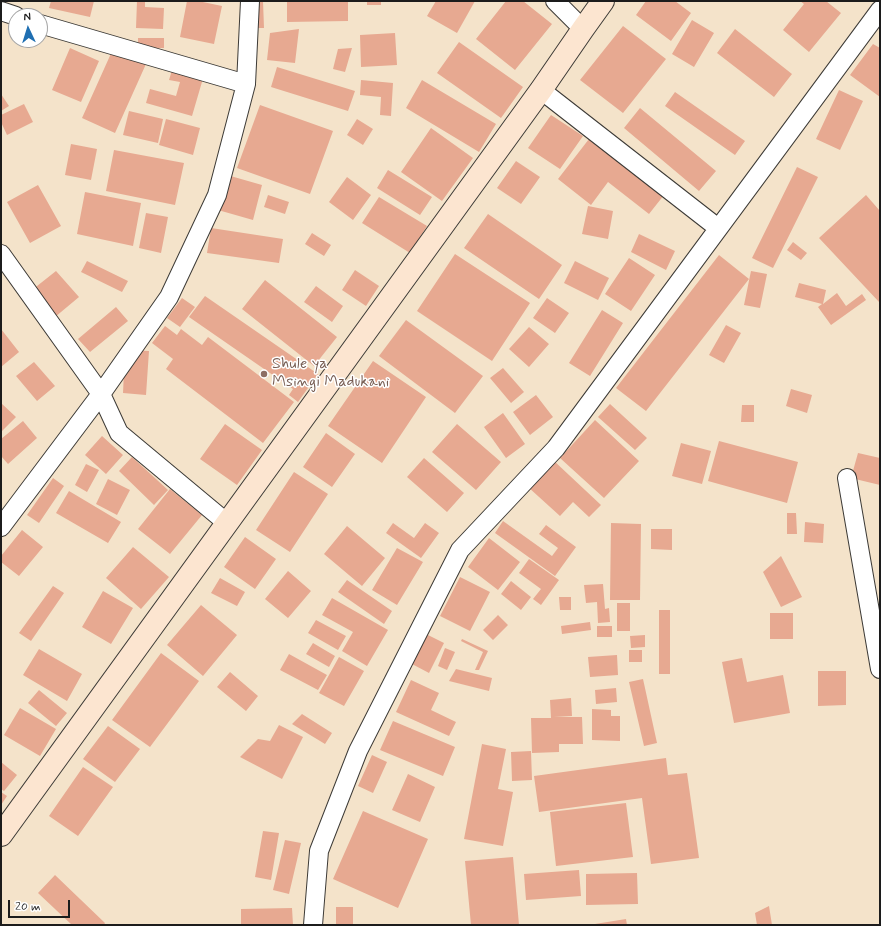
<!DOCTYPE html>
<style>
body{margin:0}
#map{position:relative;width:881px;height:926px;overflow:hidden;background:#f4e3ca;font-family:Mynerve,sans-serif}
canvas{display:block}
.frame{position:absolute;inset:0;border:2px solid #1c1c1c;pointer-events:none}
.north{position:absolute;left:8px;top:8px;width:40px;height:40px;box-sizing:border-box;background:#fff;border:1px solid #a4a4a4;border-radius:50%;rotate:356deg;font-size:11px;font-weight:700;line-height:16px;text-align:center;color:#1c1c1c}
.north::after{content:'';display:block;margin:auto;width:14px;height:18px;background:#1f6fb2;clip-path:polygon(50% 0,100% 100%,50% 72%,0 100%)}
.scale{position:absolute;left:8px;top:900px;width:62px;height:18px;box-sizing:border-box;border:2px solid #1c1c1c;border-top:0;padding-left:5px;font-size:12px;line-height:14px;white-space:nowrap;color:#1c1c1c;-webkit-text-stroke:3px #fff;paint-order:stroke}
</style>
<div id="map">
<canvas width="881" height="926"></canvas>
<div class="frame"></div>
<div class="north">N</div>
<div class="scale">20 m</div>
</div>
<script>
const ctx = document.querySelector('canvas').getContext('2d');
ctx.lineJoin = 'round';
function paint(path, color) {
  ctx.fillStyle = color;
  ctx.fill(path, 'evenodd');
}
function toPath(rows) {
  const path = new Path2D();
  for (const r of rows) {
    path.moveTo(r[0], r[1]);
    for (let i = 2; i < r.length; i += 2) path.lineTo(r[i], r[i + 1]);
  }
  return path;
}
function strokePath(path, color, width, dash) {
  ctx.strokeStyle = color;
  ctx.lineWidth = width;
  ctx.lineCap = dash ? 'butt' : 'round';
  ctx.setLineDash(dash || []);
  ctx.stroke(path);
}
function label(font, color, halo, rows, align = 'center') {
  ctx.font = font + ' Mynerve,sans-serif';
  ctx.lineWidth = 3;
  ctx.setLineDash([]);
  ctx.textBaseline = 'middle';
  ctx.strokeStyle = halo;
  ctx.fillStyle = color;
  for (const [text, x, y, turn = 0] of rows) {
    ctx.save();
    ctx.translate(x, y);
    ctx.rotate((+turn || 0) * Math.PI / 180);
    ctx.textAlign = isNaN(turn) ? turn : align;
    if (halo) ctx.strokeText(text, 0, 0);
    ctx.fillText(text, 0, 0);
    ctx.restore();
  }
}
paint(toPath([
 [51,1,94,1,90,17,49,8],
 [137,1,145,1,145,7,164,8,163,29,136,28],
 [187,1,198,1,222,6,214,44,180,37],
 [255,1,263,1,264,28,256,28],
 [287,1,348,1,348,21,287,22],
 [367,1,381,1,381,5,367,5],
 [436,1,475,1,457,33,427,16],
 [506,1,523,1,552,24,515,70,476,39],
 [646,1,675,1,691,13,671,41,636,15],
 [800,1,826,1,841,13,809,52,783,30,804,4],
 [692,20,714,33,694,67,672,54],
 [623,26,666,59,623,113,580,80],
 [299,29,295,63,267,60,270,33],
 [735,29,792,74,774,97,717,53],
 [395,33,397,65,361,67,360,35],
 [138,38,164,38,164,48,138,48],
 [459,42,523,87,501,118,437,73],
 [873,44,880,48,880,97,850,75],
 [70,48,99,61,81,102,52,90],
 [352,48,345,72,333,69,338,49],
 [113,49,146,64,115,133,82,118],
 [173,67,204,75,192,116,146,103,150,89,176,96,180,82,169,80],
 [277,67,355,91,348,111,271,87],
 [361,80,393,83,391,116,380,115,381,97,360,95],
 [422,80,496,124,479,152,406,108],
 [839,90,863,101,840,150,816,139],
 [675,92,745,141,735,155,665,106],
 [1,94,9,106,1,111],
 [24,104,33,122,7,135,1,122,1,115],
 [260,105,333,131,310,194,237,168],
 [640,108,716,171,699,191,624,128],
 [129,111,163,119,158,143,123,135],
 [551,115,583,136,560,169,528,148],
 [166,119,200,128,193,155,159,145],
 [357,119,373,129,363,145,347,135],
 [431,128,473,158,442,201,401,172],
 [589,139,664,195,649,214,608,182,591,205,558,179],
 [71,144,97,149,91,180,65,175],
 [114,150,184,163,175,205,106,191],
 [516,161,540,177,521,204,497,188],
 [797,167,818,177,773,268,752,258],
 [388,170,432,197,420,215,377,188],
 [227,175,262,185,253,220,218,210],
 [347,177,371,195,353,220,329,202],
 [38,185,61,226,30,243,7,202],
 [85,192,141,203,133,246,77,234],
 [268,195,289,202,285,214,264,207],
 [866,195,880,211,880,303,819,238],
 [379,197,427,226,410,253,362,223],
 [588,206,613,211,608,239,582,234],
 [146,213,168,217,161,253,139,248],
 [488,214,562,265,539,299,464,248],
 [211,228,283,239,279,263,207,253],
 [312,233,331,245,324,256,305,244],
 [639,234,675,251,666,270,631,252],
 [793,242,807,253,801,260,787,250],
 [455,254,530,303,492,361,417,311],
 [719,255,749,279,646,411,616,388],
 [629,258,655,275,631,311,605,294],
 [87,261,128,281,122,292,81,272],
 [575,261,609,278,598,300,564,283],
 [355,270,379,286,366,306,342,290],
 [56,271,79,297,55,317,32,290],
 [751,271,767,274,760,308,744,305],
 [265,280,337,337,314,366,242,309],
 [799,283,826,290,823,304,837,293,846,306,862,294,866,300,831,325,818,307,822,304,795,297],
 [316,286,343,306,332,322,304,302],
 [205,296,318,374,298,402,289,395,293,389,189,317],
 [182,298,195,307,180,327,167,318],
 [547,298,569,313,555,333,533,318],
 [116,307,128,321,90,352,78,339],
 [602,310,623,323,590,376,569,363],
 [406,320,483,376,455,413,379,356],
 [726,325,741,333,724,363,709,355],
 [165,326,177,335,181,329,202,345,208,337,294,402,263,443,166,369,173,359,152,343],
 [529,327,549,344,529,367,509,349],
 [1,329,19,352,1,367],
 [125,350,149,351,146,395,123,393],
 [373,361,426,397,382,463,328,426],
 [34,362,55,386,37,401,16,376],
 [503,368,524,392,511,403,490,378],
 [791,389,812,395,807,413,786,406],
 [536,395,553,417,530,435,513,412],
 [1,403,16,417,1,432],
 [610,404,647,438,635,450,598,417],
 [742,405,754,405,754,422,741,422],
 [503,413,525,444,506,458,484,427],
 [595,420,639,461,604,498,560,458],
 [23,421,37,438,8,464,1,456,1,439],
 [225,424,262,450,237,485,200,459],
 [457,424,501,462,476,490,432,452],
 [326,433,355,454,332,487,303,467],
 [102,436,123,455,106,474,85,455],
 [719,441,798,462,787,503,708,481],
 [681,443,711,451,702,484,672,476],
 [858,453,880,458,880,485,851,478],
 [132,457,168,490,154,505,119,471],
 [424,458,464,493,447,512,407,477],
 [553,460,601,505,589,517,573,502,560,516,528,487],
 [86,464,99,470,87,492,75,485],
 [294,472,328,494,290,552,256,530],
 [53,478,64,486,39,523,27,515],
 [108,479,130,490,117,515,96,504],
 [170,489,202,515,170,554,138,529],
 [69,491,121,522,108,543,56,513],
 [787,513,796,513,797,534,787,534],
 [503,521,552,556,558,548,539,534,546,525,576,547,555,576,495,533],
 [805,522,824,524,823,543,804,542],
 [393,523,414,538,425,523,439,533,421,558,386,533],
 [611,523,641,524,640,600,610,600],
 [347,526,385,558,362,586,324,554],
 [651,529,672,529,672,550,651,549],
 [22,530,43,547,19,576,1,562,1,556],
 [245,537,276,559,255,589,224,567],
 [489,538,520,562,498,590,468,567],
 [133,547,169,577,141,609,106,578],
 [397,548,423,562,397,605,372,590],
 [781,556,802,597,781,607,763,572],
 [529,559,559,580,541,605,533,599,541,589,519,573],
 [288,571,311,591,288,618,265,599],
 [460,577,490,592,470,631,440,616],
 [220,578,245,592,237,606,211,593],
 [347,580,392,611,384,624,338,592],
 [511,581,531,597,521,610,501,594],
 [603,584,605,609,609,608,610,622,598,623,597,602,586,603,584,585],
 [53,586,64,593,31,641,19,633],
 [103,591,133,608,111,644,82,627],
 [559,597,571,597,571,610,560,610],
 [332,598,388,630,367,666,342,651,353,632,322,615],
 [617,603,630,603,630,631,617,631],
 [201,605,237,635,203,676,167,645],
 [659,610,670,610,670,674,659,674],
 [770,613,793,613,793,639,770,639],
 [498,615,508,625,493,640,483,630],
 [316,620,346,636,338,650,308,633],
 [590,622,591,630,562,634,561,626],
 [597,626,612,626,612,637,597,637],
 [426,634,444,643,429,673,412,664],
 [645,635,645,647,631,648,630,636],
 [462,639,488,651,479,670,475,670,483,652,461,641],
 [313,643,335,656,329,667,306,654],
 [445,648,455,652,447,670,438,666],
 [39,649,82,674,67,701,23,675],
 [629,650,642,650,642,662,629,662],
 [161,653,199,681,150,747,112,720],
 [289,654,327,675,318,690,280,670],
 [617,655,618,675,590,677,588,657],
 [339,657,364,671,344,706,319,693],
 [742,658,747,682,783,675,790,713,734,723,722,662],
 [456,669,492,678,489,691,449,681],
 [818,671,846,671,846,705,818,706],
 [230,672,258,696,246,711,217,687],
 [643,679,657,743,644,746,629,682],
 [411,680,439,693,431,710,456,722,449,736,396,712],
 [616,688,617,702,596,704,595,690],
 [39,690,67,713,56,726,28,703],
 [571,698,572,716,554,717,582,717,583,744,559,744,559,752,532,753,531,718,551,718,550,700],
 [20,708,56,729,40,756,4,735],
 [592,709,611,710,611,716,620,716,620,741,592,740],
 [302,714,332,733,325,744,292,724],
 [393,721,455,747,443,776,380,750],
 [279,725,303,737,282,779,240,757,258,739,270,741],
 [108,726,140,749,115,782,83,759],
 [482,744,506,749,498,789,513,792,503,846,464,839],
 [531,751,532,780,512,781,511,752],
 [372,755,387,762,373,793,358,786],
 [666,758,668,775,687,773,699,858,651,864,642,798,539,812,534,776],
 [1,762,17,775,4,791,1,789],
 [83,767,113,787,78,836,49,816],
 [408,774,435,787,420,822,392,810],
 [1,792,7,796,1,805],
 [626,803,633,857,556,866,550,812],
 [363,811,428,839,398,908,333,879],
 [263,831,279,833,271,880,255,877],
 [285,840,301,843,289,894,273,890],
 [513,857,519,925,471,925,465,861],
 [579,870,581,896,526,900,524,874],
 [637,873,638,904,586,905,586,874],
 [55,875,105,923,104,925,72,925,38,893],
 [769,906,772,925,757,925,755,913],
 [336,907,353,907,353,925,336,925],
 [292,908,293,925,241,925,241,909],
 [626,919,627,925,595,925,595,924]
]), '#e7a991');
const street = toPath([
 [555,1,583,29],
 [1,11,16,16],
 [40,24,246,84],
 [541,90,718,228],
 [1,254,101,394,119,433,227,523],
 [847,478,880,669],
 [1,527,101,394,169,297,217,195,246,84,250,1],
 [313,925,319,851,358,751,460,550,556,448,880,10]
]);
const secondary = toPath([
 [1,835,541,90,583,29,603,1]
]);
strokePath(street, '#3c3a36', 20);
strokePath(secondary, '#3c3a36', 24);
strokePath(street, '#fff', 18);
strokePath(secondary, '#fce5d0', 22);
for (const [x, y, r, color] of [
 [264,374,4,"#8d6e63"]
]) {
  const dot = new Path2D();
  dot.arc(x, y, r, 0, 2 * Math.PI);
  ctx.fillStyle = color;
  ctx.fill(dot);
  strokePath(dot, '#fff', 1.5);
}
label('16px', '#785e54', '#fff', [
 ["Shule ya",272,365],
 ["Msingi Madukani",272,383]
], 'left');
</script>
